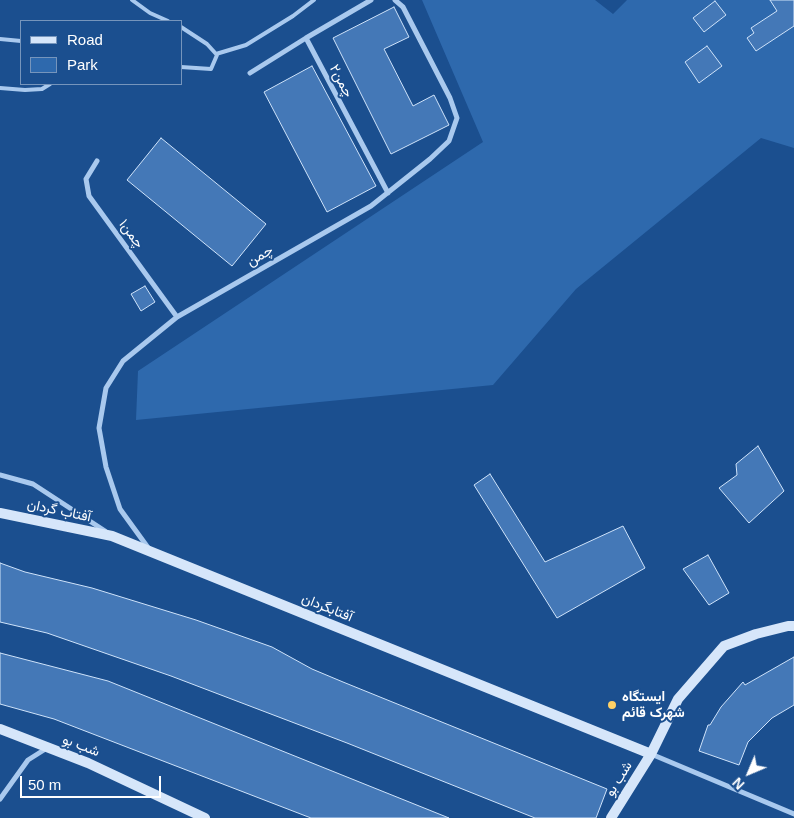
<!DOCTYPE html>
<meta charset="utf-8">
<style>
body{margin:0}
#map{position:relative;width:794px;height:818px;overflow:hidden;background:#1b4f8f;font-family:Helvetica,sans-serif}
canvas{display:block}
.legend{position:absolute;left:20px;top:20px;width:162px;height:65px;box-sizing:border-box;background:#1b4f8f;border:1px solid #7695bc;margin:0;padding:6px 9px;list-style:none;font-size:15px;color:#fff}
.legend li{display:flex;align-items:center;gap:10px;height:25px}
.legend b{width:25px;border:1px solid #7695bc}
.north{position:absolute;left:724px;top:748px;width:50px;height:50px;-webkit-text-stroke:4px #1b4f8f;paint-order:stroke;rotate:225deg;font-size:14px;font-weight:700;line-height:20px;text-align:center;color:#fff}
.north::after{content:'';display:block;margin:auto;width:18px;height:22px;background:#fff;clip-path:polygon(50% 0,100% 100%,50% 72%,0 100%)}
.scale{position:absolute;left:20px;top:776px;width:141px;height:22px;box-sizing:border-box;border:2px solid #fff;border-top:0;padding-left:6px;font-size:15px;line-height:18px;white-space:nowrap;color:#fff;-webkit-text-stroke:4px #1b4f8f;paint-order:stroke}
</style>
<div id="map">
<canvas width="794" height="818"></canvas>
<ul class="legend">
<li><b style="height:6px;background:#d6e6fa"></b>Road</li>
<li><b style="height:14px;background:#2e69ad"></b>Park</li>
</ul>
<div class="north">N</div>
<div class="scale">50 m</div>
</div>
<script>
const ctx = document.querySelector('canvas').getContext('2d');
ctx.lineJoin = 'round';
function paint(path, color) {
  ctx.fillStyle = color;
  ctx.fill(path, 'evenodd');
}
function toPath(rows) {
  const path = new Path2D();
  for (const r of rows) {
    path.moveTo(r[0], r[1]);
    for (let i = 2; i < r.length; i += 2) path.lineTo(r[i], r[i + 1]);
  }
  return path;
}
function strokePath(path, color, width, dash) {
  ctx.strokeStyle = color;
  ctx.lineWidth = width;
  ctx.lineCap = dash ? 'butt' : 'round';
  ctx.setLineDash(dash || []);
  ctx.stroke(path);
}
function label(font, color, halo, rows, align = 'center') {
  ctx.font = font + ' Helvetica,Vazirmatn,sans-serif';
  ctx.lineWidth = 4;
  ctx.setLineDash([]);
  ctx.textBaseline = 'middle';
  ctx.strokeStyle = halo;
  ctx.fillStyle = color;
  for (const [text, x, y, turn = 0] of rows) {
    ctx.save();
    ctx.translate(x, y);
    ctx.rotate((+turn || 0) * Math.PI / 180);
    ctx.textAlign = isNaN(turn) ? turn : align;
    if (halo) ctx.strokeText(text, 0, 0);
    ctx.fillText(text, 0, 0);
    ctx.restore();
  }
}
paint(toPath([
 [422,0,595,0,613,14,627,0,794,0,794,148,761,138,576,289,493,385,136,420,138,371,483,142]
]), '#2e69ad');
const building = toPath([
 [770,0,794,0,794,26,756,51,747,38,754,33,751,28,777,11,770,0],
 [715,1,726,15,704,32,693,18,715,1],
 [394,7,409,37,384,49,413,106,434,95,449,125,391,154,333,38,394,7],
 [707,46,722,66,699,83,685,62,707,46],
 [312,66,376,186,327,212,264,92,312,66],
 [161,138,266,224,232,266,127,180,161,138],
 [145,286,155,302,141,311,131,294,145,286],
 [758,446,784,491,749,523,719,488,737,475,736,464,758,446],
 [490,474,545,562,623,526,645,568,557,618,474,485,490,474],
 [708,555,729,593,709,605,683,569,708,555],
 [0,563,25,572,92,588,196,620,272,647,312,669,343,682,607,789,596,818,535,818,347,743,171,676,47,633,0,622,0,563],
 [0,653,108,681,449,818,311,818,54,719,0,704,0,653],
 [794,657,794,705,772,718,748,742,739,765,699,751,708,725,710,725,721,707,743,682,745,685,794,657]
]);
paint(building, '#4478b7');
strokePath(building, '#cfe3fa', 1);
strokePath(toPath([
 [132,0,150,13,168,21],
 [181,27,207,44,217,55,211,69,181,67],
 [0,39,21,41],
 [216,54,246,45,293,16,314,0],
 [0,88,25,90,42,89,50,84]
]), '#a9c9ee', 4);
strokePath(toPath([
 [306,38,371,0],
 [250,73,306,38,388,193],
 [97,161,86,179,89,196,177,317],
 [0,475,33,484,105,531],
 [149,549,120,509,106,467,99,428,106,388,123,361,177,317,371,206,430,159,449,141,457,118,450,98,403,7,395,0],
 [651,754,794,814],
 [0,799,28,760,47,748]
]), '#a9c9ee', 5);
strokePath(toPath([
 [0,513,112,536,651,754],
 [0,729,88,763,205,818],
 [611,818,651,754,678,699,724,646,756,634,788,626,794,626]
]), '#d6e6fa', 10);
for (const [x, y, r, color] of [
 [612,705,5,"#ffd166"]
]) {
  const dot = new Path2D();
  dot.arc(x, y, r, 0, 2 * Math.PI);
  ctx.fillStyle = color;
  ctx.fill(dot);
  strokePath(dot, '#1b4f8f', 2);
}
label('14px', '#fff', '#1b4f8f', [
 ["چمن۲",341,81,62],
 ["چمن۱",131,234,54],
 ["چمن",260,256,-30],
 ["آفتاب گردان",59,511,12],
 ["آفتابگردان",327,608,22],
 ["شب بو",81,746,21],
 ["شب بو",619,779,-58]
]);
label('bold 14px', '#fff', '#1b4f8f', [
 ["ایستگاه",622,697],
 ["شهرک قائم",622,713]
], 'left');
</script>
